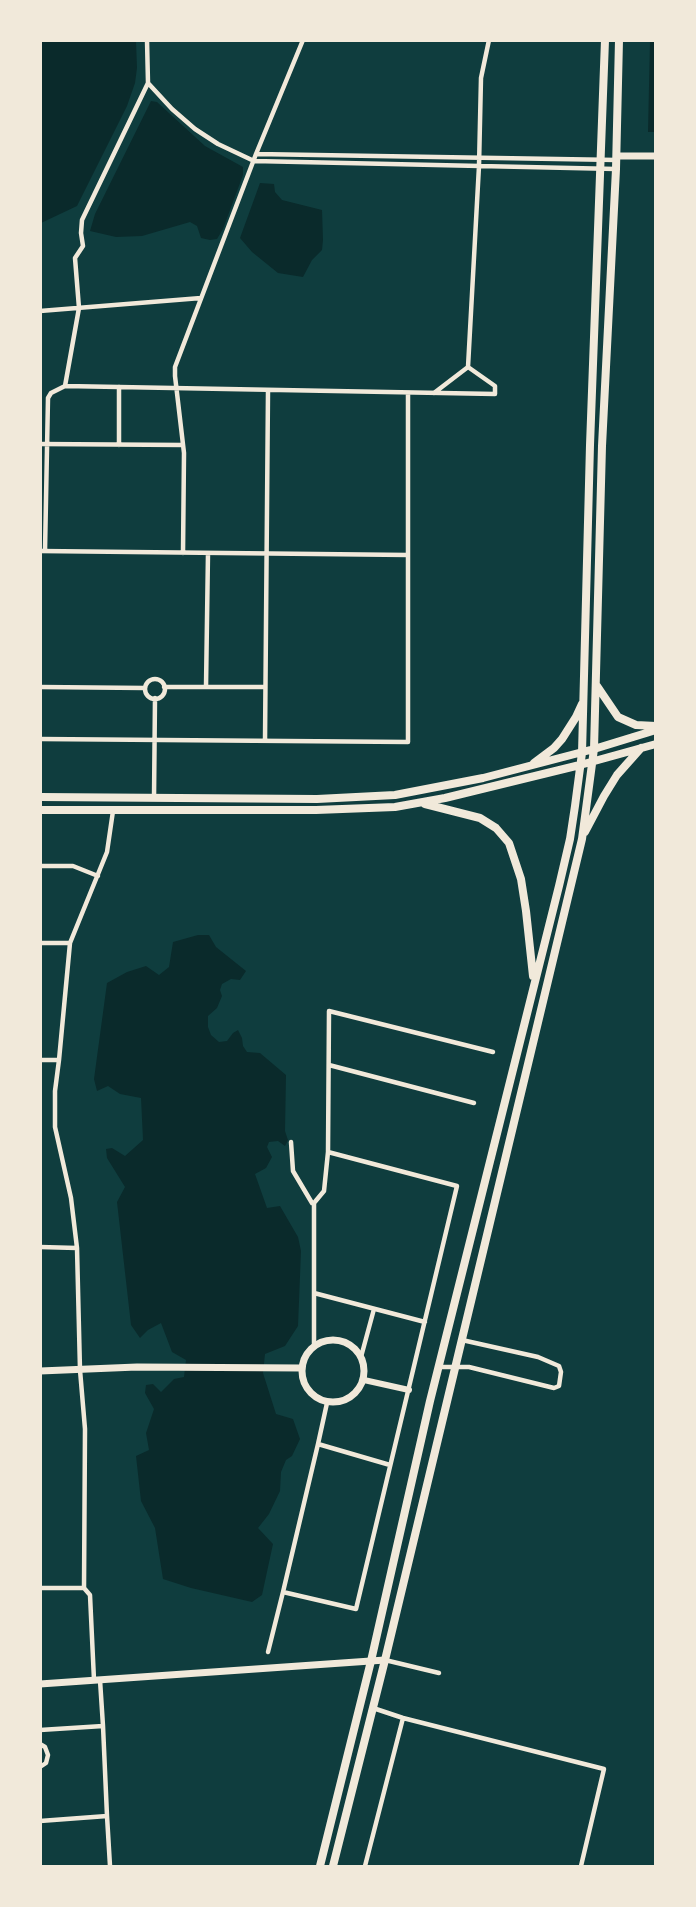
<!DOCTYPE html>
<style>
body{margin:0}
#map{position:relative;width:696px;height:1907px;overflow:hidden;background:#0f3d3e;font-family:Arial,sans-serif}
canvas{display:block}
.frame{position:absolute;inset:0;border:42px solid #f1e9da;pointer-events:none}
</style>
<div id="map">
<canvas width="696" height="1907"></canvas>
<div class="frame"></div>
</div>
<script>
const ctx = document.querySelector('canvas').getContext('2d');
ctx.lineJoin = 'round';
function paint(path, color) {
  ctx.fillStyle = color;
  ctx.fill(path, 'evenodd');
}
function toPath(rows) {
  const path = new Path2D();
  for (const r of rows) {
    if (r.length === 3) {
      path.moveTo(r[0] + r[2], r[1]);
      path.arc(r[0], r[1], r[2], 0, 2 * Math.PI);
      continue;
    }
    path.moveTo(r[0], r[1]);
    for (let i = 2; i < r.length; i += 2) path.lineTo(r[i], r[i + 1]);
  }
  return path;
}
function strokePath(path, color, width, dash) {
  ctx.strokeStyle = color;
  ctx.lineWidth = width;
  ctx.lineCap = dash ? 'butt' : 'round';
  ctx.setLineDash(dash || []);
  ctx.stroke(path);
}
paint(toPath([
 [41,40,136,41,137,68,135,83,127,106,77,206,41,223],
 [650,41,655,41,655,132,648,132],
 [151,101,157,102,205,146,243,167,243,175,223,229,217,239,210,240,201,238,197,226,190,222,142,236,116,237,90,231,95,214],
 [260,183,274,184,275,192,282,200,322,210,323,240,322,250,312,260,303,277,278,273,252,252,240,238],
 [198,935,209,935,216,947,246,971,240,980,231,979,222,984,220,990,222,996,217,1008,208,1016,208,1027,211,1035,219,1042,227,1041,233,1033,238,1030,242,1038,243,1046,247,1052,260,1053,286,1075,285,1131,288,1140,285,1146,278,1141,269,1142,267,1147,272,1157,266,1168,255,1174,267,1208,280,1206,298,1237,301,1251,298,1326,285,1346,265,1354,263,1373,276,1414,293,1419,300,1439,292,1456,286,1460,281,1472,280,1491,269,1514,258,1528,273,1544,262,1595,252,1602,191,1588,163,1579,155,1528,141,1501,136,1456,149,1450,146,1433,154,1409,145,1393,146,1385,153,1384,161,1392,174,1379,184,1377,186,1360,172,1352,161,1323,148,1330,140,1338,131,1325,117,1202,125,1187,107,1158,106,1149,112,1148,125,1156,143,1140,141,1098,120,1094,108,1086,97,1091,94,1079,107,983,127,972,146,966,159,975,169,967,173,942]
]), '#0a2a2b');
strokePath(toPath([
 [148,83,172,109,195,129,218,144,254,161,616,169],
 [256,154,617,160],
 [40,311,201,298],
 [468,367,479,166,481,78,489,40],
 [65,386,79,308,75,258,83,246,81,233,82,220,148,83,147,40],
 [119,387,119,445],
 [434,393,468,367],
 [40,444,183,445],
 [40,551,408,555],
 [45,551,48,398,51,393,65,386,495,394,495,386,468,367],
 [183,553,184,453,175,376,175,367,256,154,303,40],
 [155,689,10],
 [40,687,145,688],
 [164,687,265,687],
 [206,687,208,553],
 [40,739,408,742,408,393],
 [265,741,268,391],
 [154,798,155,698],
 [40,866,73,866,98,876],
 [40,943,70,943],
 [40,1060,59,1060],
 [329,1065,474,1103],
 [291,1142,293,1171,312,1203],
 [40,1247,77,1248],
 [314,1293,425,1322],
 [314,1346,314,1203,324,1191,328,1152,329,1011,493,1052],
 [361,1357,374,1309],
 [439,1367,469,1367,554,1388,559,1386,561,1372,559,1366,538,1357,462,1340],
 [327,1403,318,1444,390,1465],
 [318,1444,283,1592,356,1609,457,1186,328,1152],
 [40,1588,84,1588,90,1595,94,1680],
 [84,1588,85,1429,80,1370,77,1248,71,1198,55,1127,55,1091,59,1060,70,943,107,852,113,811],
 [268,1652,283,1592],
 [385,1660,439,1673],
 [100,1680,103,1726],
 [373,1708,403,1718,604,1769,581,1866],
 [40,1730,103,1726,107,1816,40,1821],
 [40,1744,45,1747,48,1755,46,1763,40,1767],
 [107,1816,110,1866],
 [365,1866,403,1718]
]), '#f1e9da', 4.5);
strokePath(toPath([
 [364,1380,409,1390]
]), '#f1e9da', 6);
strokePath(toPath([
 [617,156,656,156],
 [333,1371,31],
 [40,1371,137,1367,302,1368],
 [40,1684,385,1660]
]), '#f1e9da', 7);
strokePath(toPath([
 [597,686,618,717,636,725,656,726],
 [534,763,554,748,562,739,576,717,582,704],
 [40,797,317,799,395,795,483,778,594,749,656,730],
 [425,804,480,818,496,828,509,843,521,879,526,911,533,976],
 [40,810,316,810,395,807,445,798,580,765,656,744],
 [585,832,604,796,617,775,641,748],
 [320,1866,371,1661,430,1401,559,886,570,839,575,806,582,753,590,445,605,40],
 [333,1866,385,1660,582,839,594,749,602,446,616,169,619,40]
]), '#f1e9da', 8);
</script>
